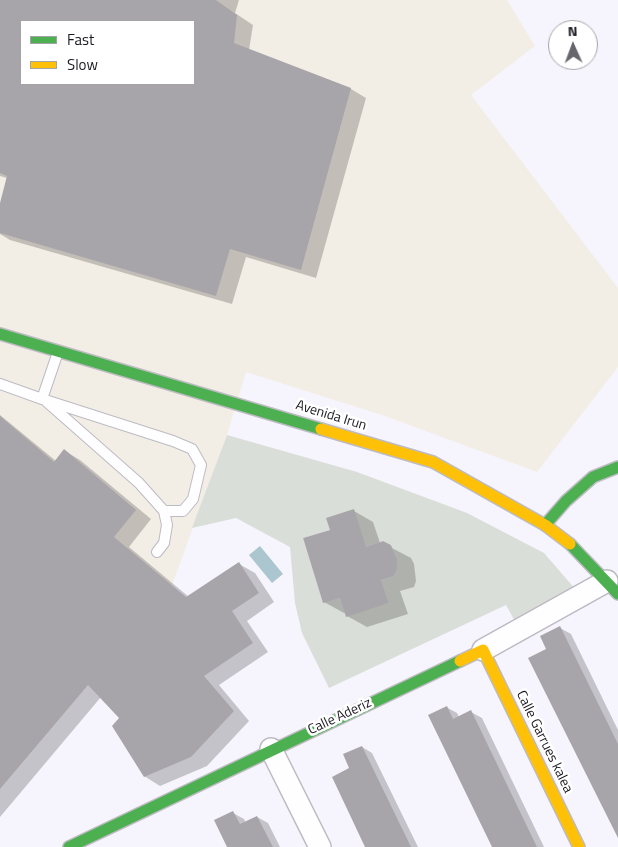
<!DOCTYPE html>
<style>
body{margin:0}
#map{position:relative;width:618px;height:847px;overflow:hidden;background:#f6f4fc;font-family:"Titillium Web",sans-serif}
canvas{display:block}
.legend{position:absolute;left:20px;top:20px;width:175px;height:65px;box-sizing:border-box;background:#fff;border:1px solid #a4a3a6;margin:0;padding:6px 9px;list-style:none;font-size:15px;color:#1c1a20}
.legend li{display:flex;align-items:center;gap:10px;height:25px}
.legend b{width:25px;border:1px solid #a4a3a6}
.north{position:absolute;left:548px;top:20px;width:50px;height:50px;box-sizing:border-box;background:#fff;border:1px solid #a4a3a6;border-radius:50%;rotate:358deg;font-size:14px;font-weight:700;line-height:20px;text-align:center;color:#1c1a20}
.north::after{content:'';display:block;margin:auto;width:18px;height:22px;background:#68666d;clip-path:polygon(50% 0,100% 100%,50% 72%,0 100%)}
</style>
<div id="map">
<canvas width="618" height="847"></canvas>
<ul class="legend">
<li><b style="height:6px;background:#4caf50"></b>Fast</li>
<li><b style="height:6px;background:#ffc107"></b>Slow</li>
</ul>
<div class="north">N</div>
</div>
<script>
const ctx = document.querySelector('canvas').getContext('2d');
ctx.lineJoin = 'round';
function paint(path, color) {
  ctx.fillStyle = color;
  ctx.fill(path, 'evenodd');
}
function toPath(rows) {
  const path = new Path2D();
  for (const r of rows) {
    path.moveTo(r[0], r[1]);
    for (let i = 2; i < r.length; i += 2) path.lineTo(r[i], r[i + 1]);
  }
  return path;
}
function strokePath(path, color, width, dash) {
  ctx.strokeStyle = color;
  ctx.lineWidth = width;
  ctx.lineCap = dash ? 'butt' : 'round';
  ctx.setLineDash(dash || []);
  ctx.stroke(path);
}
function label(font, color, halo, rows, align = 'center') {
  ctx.font = font + ' "Titillium Web",sans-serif';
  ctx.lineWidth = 5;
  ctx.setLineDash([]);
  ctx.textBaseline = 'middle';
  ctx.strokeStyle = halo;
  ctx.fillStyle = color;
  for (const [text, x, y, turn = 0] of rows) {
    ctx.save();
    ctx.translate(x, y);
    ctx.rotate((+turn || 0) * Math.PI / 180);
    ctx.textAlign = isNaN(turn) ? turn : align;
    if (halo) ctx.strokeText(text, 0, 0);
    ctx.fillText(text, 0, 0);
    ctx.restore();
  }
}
paint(toPath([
 [0,0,507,0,535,46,471,95,618,288,618,367,537,472,382,415,246,372,227,435,172,585,0,789],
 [21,21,194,21,194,84,21,84]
]), '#f3eee5');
paint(toPath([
 [227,435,357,472,467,513,544,553,589,605,523,636,506,605,329,688,302,633,295,603,290,547,236,518,192,528],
 [330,530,366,547,383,541,391,545,397,559,397,569,394,576,381,580,389,603,346,616,340,598,323,602,303,538]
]), '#daded8');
paint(toPath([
 [260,546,283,574,272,583,249,555]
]), '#abc6ce');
paint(toPath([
 [0,0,239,0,235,13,253,25,249,50,351,89,366,98,316,278,246,257,232,304,10,240,0,234,0,208,7,178,0,176],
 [21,21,194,21,194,84,21,84],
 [0,415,56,461,65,451,80,460,151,519,129,547,189,597,239,564,255,573,274,602,247,621,268,652,219,685,249,721,207,766,160,786,144,776,121,718,101,697,0,817],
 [354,511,373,522,380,543,390,547,411,558,414,564,416,581,414,587,400,591,408,614,367,627,347,616,346,612,344,613,324,602,332,531],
 [560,628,571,634,618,730,618,821],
 [446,707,457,713,459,717,471,712,482,718,544,847,493,847],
 [362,747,372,753,418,847,367,847,351,769],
 [233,813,244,819,246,823,257,817,268,823,280,847,229,847]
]), '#0003');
paint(toPath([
 [0,0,216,0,237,15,234,43,351,88,301,270,230,249,216,296,0,233,0,203,7,176,0,173],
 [21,21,194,21,194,84,21,84],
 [0,416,54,462,64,449,136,510,114,537,186,597,239,562,259,593,232,611,253,643,204,676,234,711,191,757,144,777,112,726,119,718,88,685,0,789],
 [354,509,366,547,383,541,391,545,397,559,397,569,394,576,381,580,389,603,346,617,340,598,323,603,303,538,330,530,326,518],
 [560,626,618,744,618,838,528,658,546,649,540,636],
 [447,706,453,719,471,710,537,847,492,847,428,715],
 [362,746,411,847,365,847,332,777,349,768,343,754],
 [233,811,240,824,257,816,273,847,227,847,214,820]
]), '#a8a5aa');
const lane = toPath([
 [0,384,42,399,58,352],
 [42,399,173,441,192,449,201,465,193,499,183,511,164,511],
 [47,402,139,483,164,511,167,525,164,543,157,552]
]);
const street = toPath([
 [483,650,607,581],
 [271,749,320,847]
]);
const fast = toPath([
 [0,334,321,429],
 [545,525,566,501,593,477,618,467],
 [570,544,618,594],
 [69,847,460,661]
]);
const slow = toPath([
 [321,429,433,462,545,525,570,544],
 [460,661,483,650,579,847]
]);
strokePath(lane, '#bdbbc2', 12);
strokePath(street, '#bdbbc2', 24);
strokePath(fast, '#bdbbc2', 14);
strokePath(slow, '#bdbbc2', 14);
strokePath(lane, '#fefdff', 10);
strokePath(street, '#fefdff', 21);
strokePath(fast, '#4caf50', 11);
strokePath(slow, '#ffc107', 11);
label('14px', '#1c1a20', '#fff', [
 ["Avenida Irun",331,416,17],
 ["Calle Aderiz",340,717,-25],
 ["Calle Garrues kalea",544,742,64]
]);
</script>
